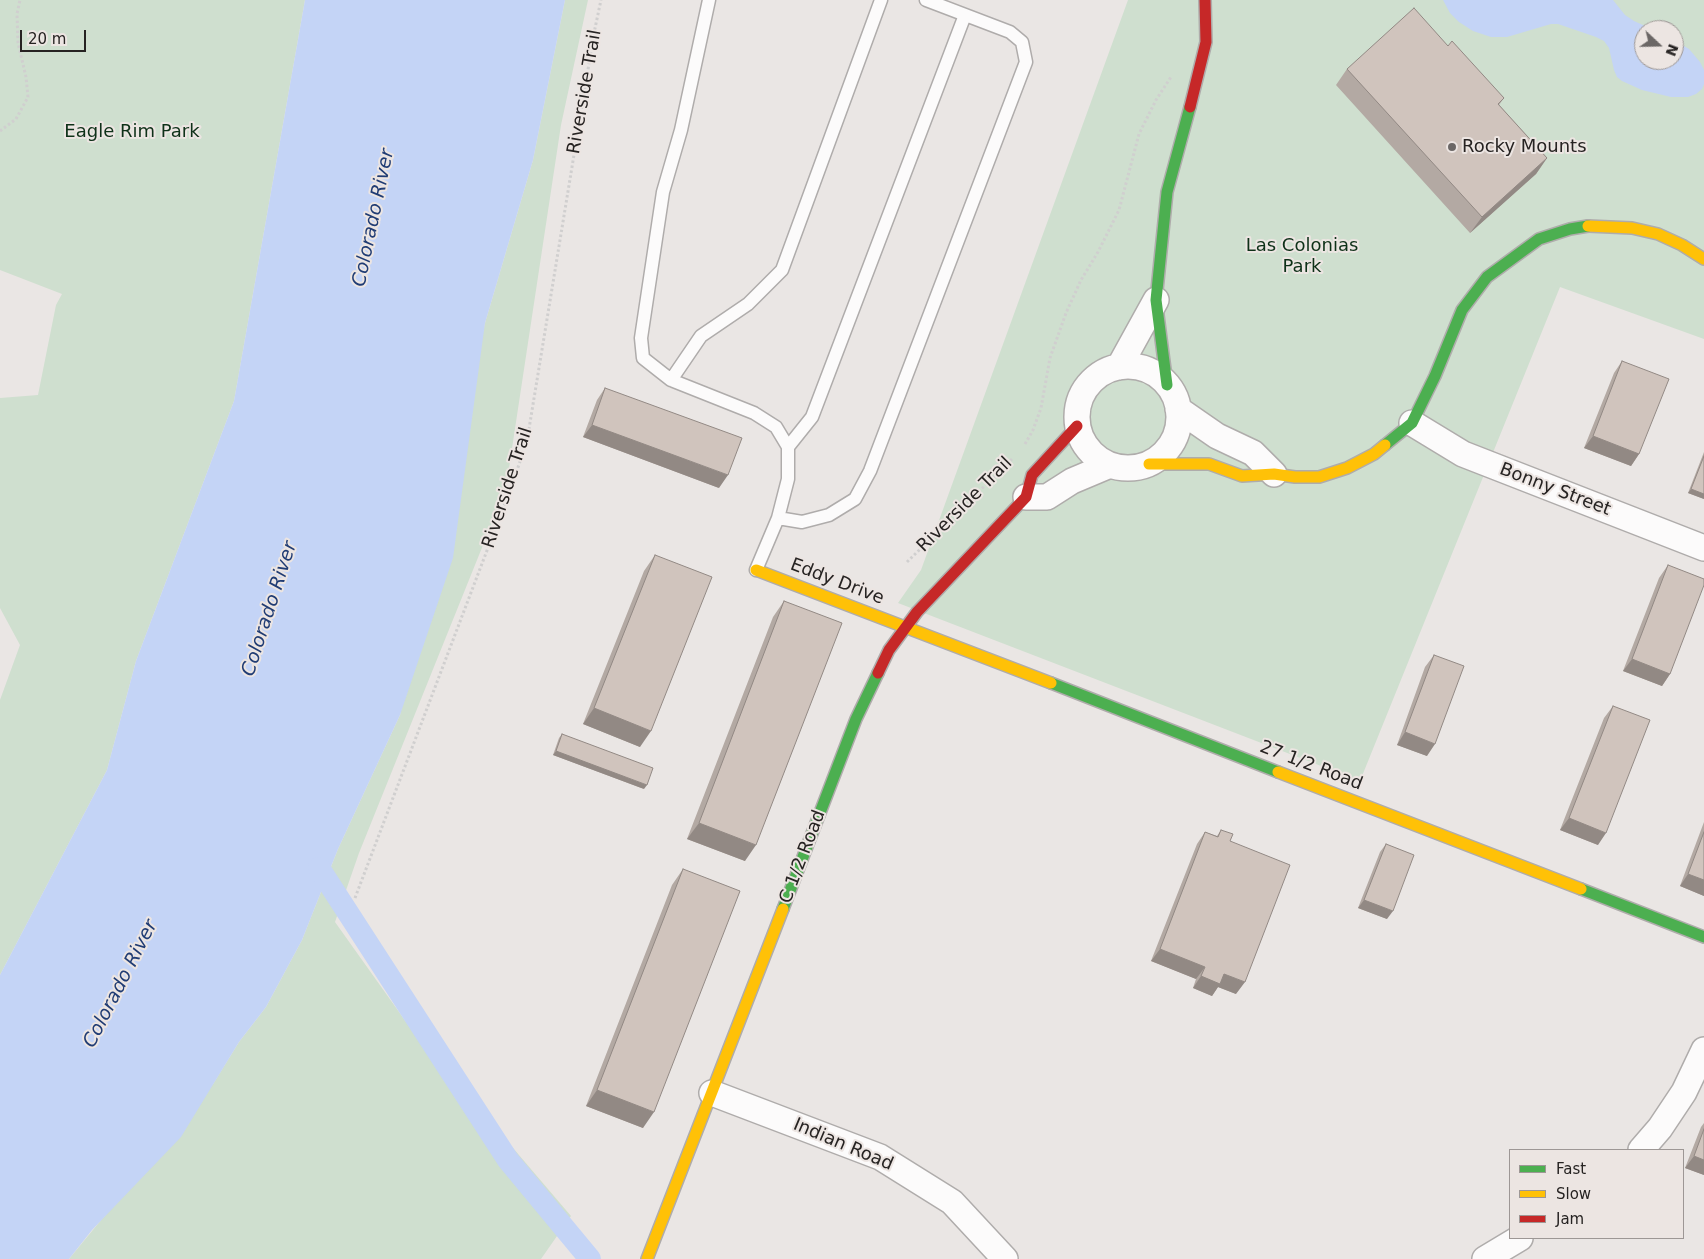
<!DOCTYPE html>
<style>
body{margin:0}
#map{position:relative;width:1704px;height:1259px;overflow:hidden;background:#eae6e4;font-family:"DejaVu Sans",sans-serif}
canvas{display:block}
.legend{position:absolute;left:1509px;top:1149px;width:175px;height:90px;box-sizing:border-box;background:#ece5e2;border:1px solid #9d9795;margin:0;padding:6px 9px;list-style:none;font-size:15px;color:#262322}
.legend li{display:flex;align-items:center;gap:10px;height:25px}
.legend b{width:25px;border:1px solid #9d9795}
.north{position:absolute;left:1634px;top:20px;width:50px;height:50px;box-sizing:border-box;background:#ece5e2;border:1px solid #9d9795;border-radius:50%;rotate:111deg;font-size:14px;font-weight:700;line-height:20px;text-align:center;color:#262322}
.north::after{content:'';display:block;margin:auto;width:18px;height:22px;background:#6b6766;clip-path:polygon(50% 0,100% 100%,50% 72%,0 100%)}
.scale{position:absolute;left:20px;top:30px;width:66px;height:22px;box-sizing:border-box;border:2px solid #262322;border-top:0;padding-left:6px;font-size:15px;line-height:18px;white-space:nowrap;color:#262322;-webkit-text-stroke:4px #ece5e2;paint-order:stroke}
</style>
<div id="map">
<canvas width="1704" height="1259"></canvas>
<ul class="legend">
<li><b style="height:6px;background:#4caf50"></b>Fast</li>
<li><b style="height:6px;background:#ffc107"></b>Slow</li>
<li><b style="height:6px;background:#c62828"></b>Jam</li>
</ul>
<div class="north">N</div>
<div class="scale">20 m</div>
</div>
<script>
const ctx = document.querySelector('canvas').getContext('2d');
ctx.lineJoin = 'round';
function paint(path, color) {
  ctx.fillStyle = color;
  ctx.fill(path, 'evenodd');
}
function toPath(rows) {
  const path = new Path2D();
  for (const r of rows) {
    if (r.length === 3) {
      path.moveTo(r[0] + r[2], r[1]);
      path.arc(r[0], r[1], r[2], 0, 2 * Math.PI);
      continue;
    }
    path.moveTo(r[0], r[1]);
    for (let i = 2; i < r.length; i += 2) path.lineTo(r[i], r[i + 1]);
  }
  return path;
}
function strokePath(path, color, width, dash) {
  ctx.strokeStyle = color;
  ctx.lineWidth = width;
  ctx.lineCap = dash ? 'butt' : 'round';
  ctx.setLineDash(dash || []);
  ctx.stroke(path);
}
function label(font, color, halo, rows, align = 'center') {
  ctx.font = font + ' "DejaVu Sans",sans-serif';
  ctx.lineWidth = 4;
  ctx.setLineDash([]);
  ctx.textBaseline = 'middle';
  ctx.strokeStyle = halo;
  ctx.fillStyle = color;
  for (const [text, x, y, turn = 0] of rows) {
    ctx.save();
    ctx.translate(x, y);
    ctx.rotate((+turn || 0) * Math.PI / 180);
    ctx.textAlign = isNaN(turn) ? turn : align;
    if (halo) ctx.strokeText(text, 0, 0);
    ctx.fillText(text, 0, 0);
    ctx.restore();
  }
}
paint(toPath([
 [0,0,305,0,234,401,136,661,107,770,0,975,0,700,20,645,0,608,0,398,38,395,56,305,62,294,0,270],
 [565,0,588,0,561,125,506,488,359,853,335,922,409,1026,571,1216,541,1259,69,1259,213,1084,239,1042,266,1007,302,940,338,849,400,715,485,323,533,160],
 [1128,0,1704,0,1704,339,1560,287,1360,781,898,603,921,570],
 [1644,30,1674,30,1674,60,1644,60]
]), '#cfdfcf');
paint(toPath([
 [305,0,565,0,533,160,485,323,453,558,400,715,338,849,302,940,266,1007,239,1042,181,1137,92,1230,69,1259,0,1259,0,975,107,770,136,661,234,401],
 [1443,0,1613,0,1625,15,1634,21,1654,30,1644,30,1644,60,1674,60,1674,40,1689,49,1700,62,1704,70,1704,84,1702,89,1696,94,1688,97,1671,97,1642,90,1622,81,1617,77,1614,70,1609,48,1604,41,1596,37,1558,24,1551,24,1507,37,1491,37,1473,31,1459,22,1450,13]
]), '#c4d4f6');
strokePath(toPath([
 [319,868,508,1160,590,1259]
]), '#c4d4f6', 22);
const lane = toPath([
 [709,0,681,130,663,192,641,338,643,358,671,380,754,413,776,427,788,447,788,479,778,518,756,570],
 [671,380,701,336,748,304,782,270,881,0],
 [788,447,812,417,965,15],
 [778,518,802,522,829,515,855,499,870,471,1026,62,1022,42,1010,32,926,0]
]);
const street = toPath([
 [1128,417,51],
 [1119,367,1156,300],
 [1178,409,1217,436,1253,453,1274,474],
 [1412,423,1463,454,1704,548],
 [1026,497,1047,497,1072,481,1110,465],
 [712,1093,880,1157,952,1202,1005,1259],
 [1641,1150,1660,1128,1684,1092,1704,1050],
 [1485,1259,1520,1238]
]);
const fast = toPath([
 [1167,385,1156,300,1167,192,1190,107],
 [1385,445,1412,423,1435,376,1462,310,1487,277,1539,239,1570,229,1588,226],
 [1051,683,1278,772],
 [1581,889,1704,937],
 [783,909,856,719,878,673]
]);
const slow = toPath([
 [1588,226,1632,228,1658,234,1682,245,1704,259],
 [1149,464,1209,464,1242,476,1274,474,1295,477,1319,477,1347,468,1374,454,1385,445],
 [756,570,1051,683],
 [1278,772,1581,889],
 [647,1259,783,909]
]);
const jam = toPath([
 [1190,107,1206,42,1205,0],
 [878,673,889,650,917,612,1026,497,1032,475,1077,426]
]);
strokePath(lane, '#afacab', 15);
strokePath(street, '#afacab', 28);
strokePath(fast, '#afacab', 14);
strokePath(slow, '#afacab', 14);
strokePath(jam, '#afacab', 14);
strokePath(toPath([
 [0,131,16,119,28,97,26,77,18,43,17,14,20,0],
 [1025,444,1033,430,1041,408,1050,358,1066,313,1081,280,1098,252,1119,210,1139,134,1156,100,1171,77],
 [907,562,1012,459],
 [355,898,513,482,527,441,594,33,601,0]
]), '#d0cfcf', 3, [2.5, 2.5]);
strokePath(lane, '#fcfbfb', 12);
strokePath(street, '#fcfbfb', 25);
strokePath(fast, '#4caf50', 11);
strokePath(slow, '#ffc107', 11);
strokePath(jam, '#c62828', 11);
paint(toPath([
 [1448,46,1504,98,1499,105,1547,158,1536,174,1470,233,1336,85,1347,69],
 [1622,361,1639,454,1631,466,1584,448,1614,373],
 [605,388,719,488,583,437,597,400],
 [1704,452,1704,499,1688,493],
 [655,555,640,747,583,724,644,571],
 [1668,565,1670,674,1662,686,1623,671,1659,578],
 [784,601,745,861,687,839,773,617],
 [1434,655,1427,756,1397,745,1425,667],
 [1613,706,1598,845,1560,830,1604,718],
 [562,734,644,789,553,755,559,738],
 [1704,822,1704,896,1680,886],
 [1221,830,1230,841,1236,994,1218,987,1212,996,1193,988,1196,979,1151,961,1197,844,1205,832,1217,836],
 [1386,844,1387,919,1358,908,1380,852],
 [683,869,643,1128,586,1106,672,885],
 [1704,1123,1704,1175,1685,1168,1701,1127]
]), '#b3a9a3');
paint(toPath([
 [1547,158,1536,174,1470,233,1482,217],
 [592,425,728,475,719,488,583,437],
 [1593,436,1639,454,1631,466,1584,448],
 [1691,489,1704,494,1704,499,1688,493],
 [1632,659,1670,674,1662,686,1623,671],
 [594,708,651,731,640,747,583,724],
 [1405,732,1435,744,1427,756,1397,745],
 [556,751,647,785,644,789,553,755],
 [1569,818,1606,833,1598,845,1560,830],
 [699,823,756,845,745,861,687,839],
 [1688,874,1704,880,1704,896,1680,886],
 [1364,900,1393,911,1387,919,1358,908],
 [1160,949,1205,967,1196,979,1151,961],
 [1224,974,1245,982,1236,994,1218,987,1212,996,1193,988,1201,976],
 [597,1090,654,1112,643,1128,586,1106],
 [1694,1156,1704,1160,1704,1175,1685,1168]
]), '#928984');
const building = toPath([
 [1414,8,1448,46,1452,41,1504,98,1498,104,1547,158,1482,217,1347,69,1414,8],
 [1622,361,1669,379,1639,454,1593,436,1622,361],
 [605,388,742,438,728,475,592,425,605,388],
 [1704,456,1704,494,1691,489,1704,456],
 [655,555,712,577,651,731,594,708,655,555],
 [1668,565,1704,579,1704,585,1670,674,1632,659,1668,565],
 [784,601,842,623,756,845,699,823,784,601],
 [1434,655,1464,666,1435,744,1405,732,1434,655],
 [1613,706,1650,720,1606,833,1569,818,1613,706],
 [562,734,653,768,647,785,556,751,562,734],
 [1221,830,1233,834,1230,841,1290,865,1245,982,1224,974,1220,984,1201,976,1205,967,1160,949,1205,832,1218,837,1221,830],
 [1704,832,1704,880,1688,874,1704,832],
 [1386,844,1414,855,1393,911,1364,900,1386,844],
 [683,869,740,891,654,1112,597,1090,683,869],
 [1704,1129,1704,1160,1694,1156,1704,1129]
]);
paint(building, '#d0c4bd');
strokePath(building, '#928984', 1);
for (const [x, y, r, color] of [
 [1452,147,5,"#6b6766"]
]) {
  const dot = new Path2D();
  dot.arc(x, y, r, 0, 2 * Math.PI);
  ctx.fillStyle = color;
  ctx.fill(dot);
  strokePath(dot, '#ece5e2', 2);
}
label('18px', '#262322', '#ece5e2', [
 ["Riverside Trail",585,92,-80],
 ["Riverside Trail",508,488,-72],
 ["Bonny Street",1555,490,21],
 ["Riverside Trail",965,505,-45],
 ["Eddy Drive",837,582,21],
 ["27 1/2 Road",1311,766,21],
 ["C 1/2 Road",803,857,-69],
 ["Indian Road",843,1145,23]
]);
label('18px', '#0e3118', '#ece5e2', [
 ["Eagle Rim Park",132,132],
 ["Las Colonias",1302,246],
 ["Park",1302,267]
]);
label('18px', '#262322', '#ece5e2', [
 ["Rocky Mounts",1462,147]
], 'left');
label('italic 19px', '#203c74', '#ece5e2', [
 ["Colorado River",374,218,-78],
 ["Colorado River",270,609,-72],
 ["Colorado River",121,984,-63]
]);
</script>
